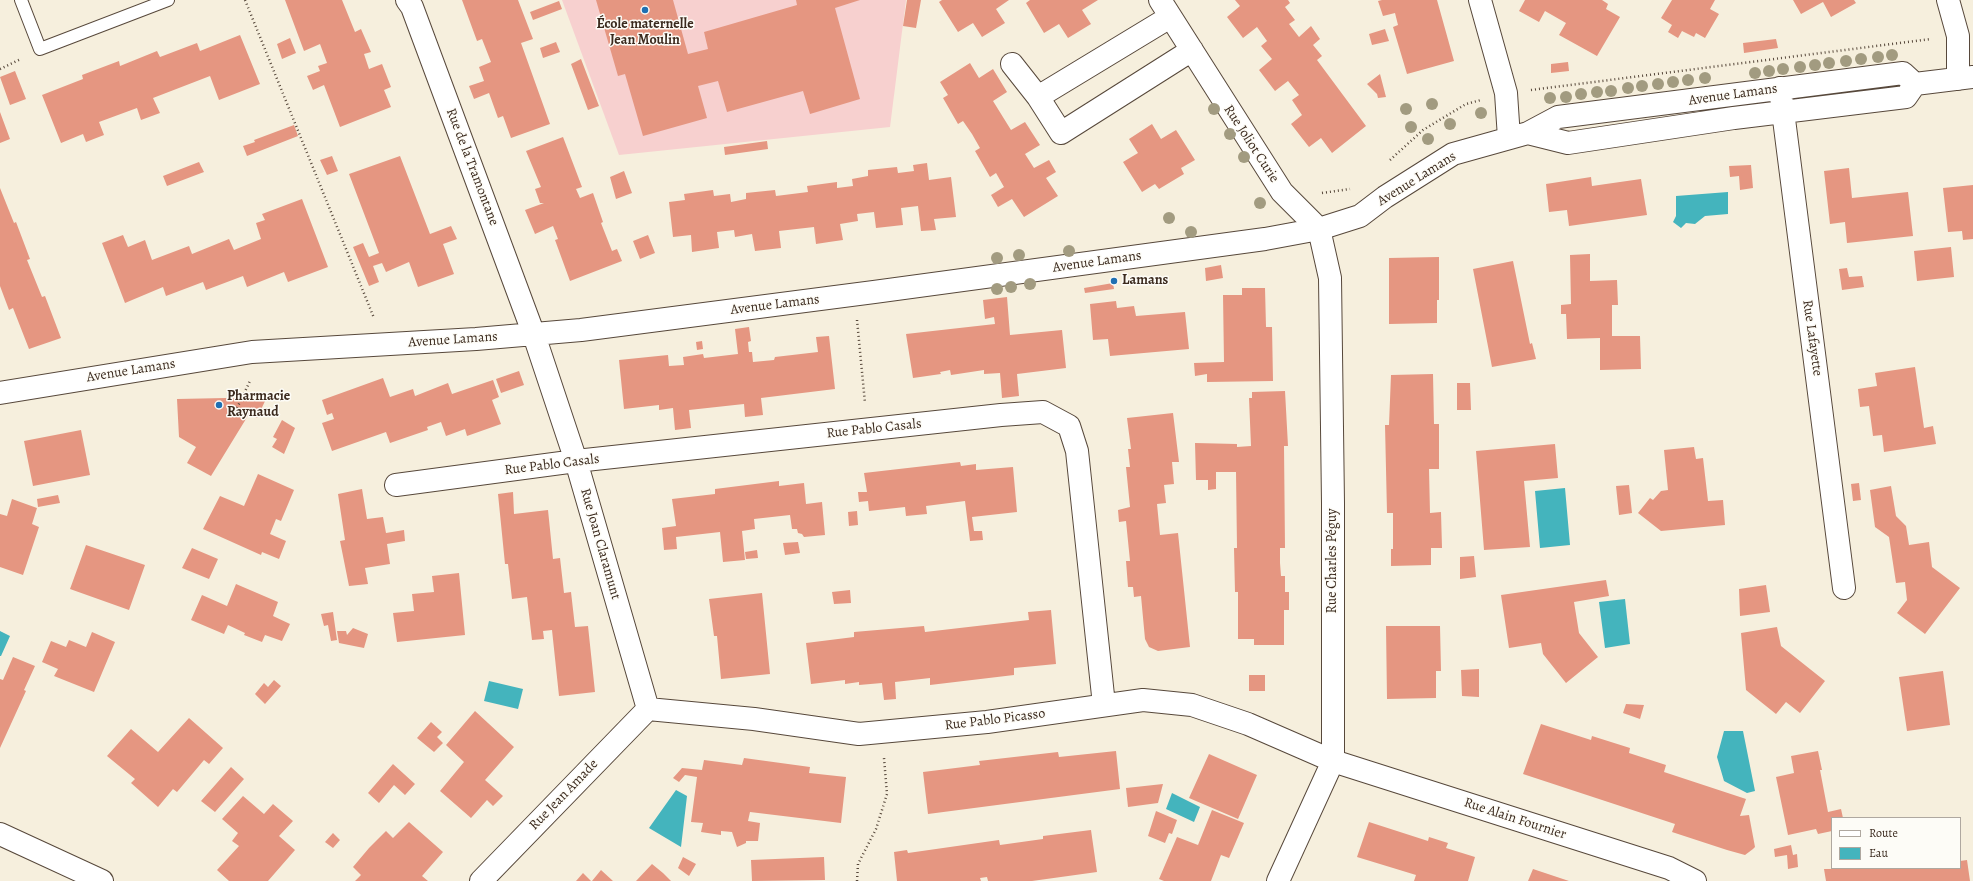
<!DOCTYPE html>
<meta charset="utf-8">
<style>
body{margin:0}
#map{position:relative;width:1973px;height:881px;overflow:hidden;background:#f6efdd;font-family:Alegreya,serif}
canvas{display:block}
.legend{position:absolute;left:1831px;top:817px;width:130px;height:52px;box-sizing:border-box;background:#fdfcf7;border:1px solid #afa8a0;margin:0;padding:5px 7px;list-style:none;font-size:12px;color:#3b2a1e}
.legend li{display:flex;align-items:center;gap:8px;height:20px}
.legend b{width:20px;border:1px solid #afa8a0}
</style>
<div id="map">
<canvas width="1973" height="881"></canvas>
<ul class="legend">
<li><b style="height:5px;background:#fff"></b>Route</li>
<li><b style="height:11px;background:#44b4bd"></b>Eau</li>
</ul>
</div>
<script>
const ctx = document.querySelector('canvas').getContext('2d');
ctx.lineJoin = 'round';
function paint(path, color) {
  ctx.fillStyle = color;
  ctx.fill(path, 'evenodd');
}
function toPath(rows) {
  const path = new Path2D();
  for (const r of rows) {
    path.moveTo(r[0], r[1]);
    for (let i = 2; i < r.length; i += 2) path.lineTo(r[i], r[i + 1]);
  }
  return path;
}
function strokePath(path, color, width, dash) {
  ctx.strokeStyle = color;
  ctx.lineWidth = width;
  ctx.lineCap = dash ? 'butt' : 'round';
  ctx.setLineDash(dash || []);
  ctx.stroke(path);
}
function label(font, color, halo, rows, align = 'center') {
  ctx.font = font + ' Alegreya,serif';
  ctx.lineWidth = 3;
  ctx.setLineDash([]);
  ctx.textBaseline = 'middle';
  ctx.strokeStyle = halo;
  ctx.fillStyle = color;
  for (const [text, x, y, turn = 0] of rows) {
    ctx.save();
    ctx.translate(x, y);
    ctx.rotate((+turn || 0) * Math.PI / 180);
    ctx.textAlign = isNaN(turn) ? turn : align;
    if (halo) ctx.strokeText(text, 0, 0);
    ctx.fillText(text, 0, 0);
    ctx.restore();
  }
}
paint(toPath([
 [562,0,906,0,890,127,619,155]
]), '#f7d0cf');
paint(toPath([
 [1728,192,1728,214,1705,216,1695,224,1686,223,1681,228,1673,222,1676,216,1676,196],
 [1565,488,1570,545,1540,548,1535,491],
 [1625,599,1630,644,1605,648,1599,602],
 [0,631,10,636,1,656,0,656],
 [489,681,523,689,518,709,484,701],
 [1724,731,1743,731,1755,791,1747,793,1724,781,1717,757],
 [676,790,687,796,681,847,649,828],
 [1172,793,1200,807,1194,822,1166,809]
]), '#44b4bd');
paint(toPath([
 [285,0,342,0,355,32,361,29,371,52,364,54,369,69,382,64,391,87,384,90,391,107,340,127,324,85,313,90,307,76,320,71,318,66,327,63,320,44,304,51],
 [462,0,518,0,533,39,521,43,550,124,511,138,503,116,498,118,489,93,474,99,469,86,484,81,479,67,491,62,482,39,477,41],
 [596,0,673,0,688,54,708,49,704,32,797,5,796,0,860,0,835,8,860,99,810,114,803,91,727,112,718,81,698,86,707,118,643,136,625,74,618,76],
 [907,0,921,0,916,28,903,26],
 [942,0,1009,0,996,9,1005,23,982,37,973,23,958,32,939,2],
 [1030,0,1098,0,1082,10,1091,24,1068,38,1059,24,1044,33,1026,3],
 [1235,0,1288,0,1290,3,1285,7,1295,20,1289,24,1299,37,1311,26,1320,39,1313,45,1322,56,1317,60,1366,126,1332,153,1321,138,1309,147,1291,124,1302,115,1292,100,1299,95,1288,81,1275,91,1259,70,1272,59,1261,46,1267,41,1257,27,1243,38,1227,17,1240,6],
 [1382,0,1437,0,1454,61,1407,74,1393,27,1398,25,1395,13,1383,16,1378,1],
 [1525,0,1602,0,1608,4,1606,9,1620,17,1597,56,1559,35,1566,23,1545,11,1539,22,1519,11],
 [1672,0,1715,0,1710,9,1719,14,1705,38,1696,33,1694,37,1682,31,1678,38,1668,32,1672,25,1661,18],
 [1793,0,1854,0,1856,3,1831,17,1823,2,1801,14],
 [559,1,562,9,533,20,530,12],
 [1385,29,1389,41,1372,45,1369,34],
 [240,35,260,84,219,100,210,76,153,98,160,113,141,120,137,108,99,122,104,135,86,142,83,134,61,143,42,95,83,79,82,75,119,61,120,66,157,51,160,57,197,43,200,51],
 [290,38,296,53,282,59,277,44],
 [1776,39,1778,48,1744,53,1743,43],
 [556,42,560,52,543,58,540,48],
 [581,59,599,106,588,110,571,64],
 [1568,62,1569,71,1551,73,1551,64],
 [970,63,979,78,993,69,1007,92,993,101,1011,130,1025,122,1040,145,1025,154,1034,168,1049,160,1056,172,1046,178,1058,196,1024,217,1012,199,998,207,991,195,1004,187,996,173,990,177,975,151,980,148,972,134,963,121,958,124,943,98,948,95,940,82],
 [15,71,26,99,10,105,0,77],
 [1380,74,1386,97,1378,98,1377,94,1367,84],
 [0,112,10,139,0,143],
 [1152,124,1161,139,1176,130,1195,160,1181,168,1184,174,1159,189,1155,184,1142,192,1123,162,1138,153,1129,139],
 [294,125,298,136,247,156,243,146,255,142,254,140],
 [563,137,582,187,576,189,580,198,593,193,603,222,601,223,612,251,617,249,622,261,570,281,555,240,558,239,553,226,535,234,525,210,544,203,540,203,535,189,541,187,526,151],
 [767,141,768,149,725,155,724,147],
 [332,156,338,171,327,175,320,160],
 [400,156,430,234,451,226,457,239,443,244,454,274,418,287,409,262,386,272,382,263,373,266,379,282,369,286,353,247,363,243,369,257,379,253,349,174],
 [199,162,204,172,167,186,163,176],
 [927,163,929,180,951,177,956,217,934,219,936,230,921,231,918,206,901,208,903,225,876,228,874,212,857,214,858,221,840,224,843,240,829,242,816,244,814,227,779,231,781,248,755,251,752,234,735,237,734,230,717,232,719,248,692,252,691,235,673,237,669,202,685,200,684,194,713,190,714,196,730,194,731,202,746,199,746,193,775,190,776,196,808,192,807,186,837,182,837,188,853,186,852,179,868,176,868,170,897,167,898,173,914,171,913,165],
 [1751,165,1753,188,1740,190,1739,176,1730,177,1729,166],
 [1849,168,1852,198,1908,192,1913,236,1847,243,1845,222,1830,224,1824,171],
 [624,171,632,193,616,199,610,177],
 [1591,177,1592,186,1641,179,1647,215,1569,226,1567,210,1549,212,1546,184],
 [1973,185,1973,239,1963,240,1962,231,1948,232,1943,188],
 [0,188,14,223,16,222,30,259,27,260,42,297,45,296,61,338,29,349,13,308,9,310,0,286],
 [302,199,328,267,288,282,284,272,247,287,243,276,206,290,203,282,166,296,163,287,125,303,102,243,123,235,128,247,145,240,152,260,189,246,192,254,229,239,234,250,261,239,256,223,265,220,262,214],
 [648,235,655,253,640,259,633,241],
 [1951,247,1954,277,1917,281,1914,251],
 [1590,254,1590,281,1617,280,1618,305,1612,305,1612,336,1640,336,1641,369,1600,370,1600,338,1567,339,1566,314,1561,314,1561,305,1571,304,1570,255],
 [1439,257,1439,300,1437,300,1437,323,1389,324,1389,258],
 [1513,261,1530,344,1532,343,1536,359,1492,367,1473,269],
 [1221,265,1223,278,1206,281,1205,268],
 [1847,268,1849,277,1862,276,1864,287,1842,290,1839,269],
 [1113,283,1114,289,1085,293,1084,288],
 [1242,288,1265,288,1266,327,1272,327,1273,381,1207,382,1207,374,1195,376,1194,363,1224,362,1223,295,1242,295],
 [1007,297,1010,335,1062,330,1066,368,1017,374,1019,396,1002,398,1000,373,984,374,984,370,951,375,950,370,940,372,941,374,913,378,906,334,995,324,994,317,985,319,983,300],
 [1116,301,1117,308,1134,306,1136,316,1185,312,1189,349,1110,356,1108,339,1093,340,1090,304],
 [749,327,751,341,748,342,749,352,752,352,753,362,774,360,775,357,818,352,816,337,829,336,835,389,761,398,763,415,745,417,744,404,689,410,691,428,675,430,673,408,659,410,659,405,624,409,619,360,668,355,669,366,684,365,683,357,703,354,704,358,738,354,735,329],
 [702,341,703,349,697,350,696,342],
 [1915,367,1924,428,1933,426,1936,444,1884,452,1882,435,1873,436,1869,406,1860,407,1858,389,1877,386,1875,373],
 [519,371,524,385,501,393,496,379],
 [1433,374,1434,424,1439,424,1439,469,1429,469,1430,513,1441,512,1442,548,1431,548,1431,565,1391,566,1391,549,1393,549,1393,513,1387,513,1385,425,1389,425,1391,375],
 [383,378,390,397,413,389,415,396,448,383,452,394,493,380,499,397,492,400,501,424,467,436,465,429,446,436,441,422,427,427,428,430,390,443,386,432,332,451,322,423,334,419,332,413,327,415,322,400],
 [1457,383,1470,383,1471,410,1457,410],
 [1285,391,1288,446,1284,446,1285,548,1280,548,1280,563,1281,576,1285,576,1285,592,1289,592,1289,610,1284,610,1284,645,1254,645,1254,639,1238,639,1238,592,1235,592,1234,548,1237,548,1236,472,1216,472,1216,489,1208,490,1208,480,1196,480,1195,443,1237,444,1237,447,1251,446,1249,398,1252,398,1252,392],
 [226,398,266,399,257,418,249,414,211,476,187,463,196,447,179,437,177,399],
 [1173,413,1179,462,1172,462,1174,484,1164,485,1166,503,1157,504,1160,535,1178,533,1190,647,1158,651,1149,647,1145,639,1141,596,1134,597,1133,587,1128,587,1126,561,1130,561,1126,521,1119,522,1118,510,1130,507,1126,467,1130,467,1128,449,1131,449,1127,418],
 [282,420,295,428,284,454,272,447,277,439,273,437],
 [81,430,90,475,33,486,24,441],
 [1555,444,1558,478,1524,481,1530,547,1484,550,1476,451],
 [1694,447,1696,459,1703,458,1708,501,1723,500,1725,525,1661,531,1638,513,1650,498,1653,500,1661,491,1668,490,1664,450],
 [960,462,961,466,976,464,976,470,1013,467,1017,512,972,517,974,531,982,531,983,540,970,541,965,501,926,506,927,514,906,516,905,507,869,511,868,501,859,502,858,492,867,492,864,473],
 [258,474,294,490,281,521,276,519,270,534,286,541,279,559,262,552,261,555,203,529,220,496,244,506],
 [779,481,779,486,804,483,806,504,822,502,825,535,804,537,802,534,798,533,797,529,792,529,790,515,754,519,755,529,742,531,745,560,723,562,720,532,676,537,677,549,664,550,662,528,676,526,672,499,715,494,715,489],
 [1859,483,1861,500,1853,501,1851,484],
 [1629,485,1632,513,1619,515,1616,486],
 [1891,486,1896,516,1906,526,1909,545,1929,542,1932,567,1960,588,1925,634,1897,613,1907,600,1905,582,1896,583,1889,537,1875,527,1870,490],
 [362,489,367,519,383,517,386,533,404,530,405,541,387,544,390,564,365,568,368,584,349,586,340,541,345,540,338,494],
 [513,492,514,514,548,510,553,559,560,558,564,593,571,592,575,627,588,626,595,692,559,696,552,630,543,631,544,639,532,640,527,597,512,599,508,564,505,564,498,494],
 [58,495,60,503,38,507,37,499],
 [12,499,37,508,32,524,39,527,23,575,0,567,0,514,7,516],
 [857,511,858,525,849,526,848,512],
 [798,542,800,553,785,555,783,543],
 [86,545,145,565,129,610,70,589],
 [192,548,218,559,209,579,182,568],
 [757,550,758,558,746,559,745,552],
 [1474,556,1476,577,1460,579,1460,557],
 [459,573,465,635,397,642,393,613,414,611,412,594,434,592,432,576],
 [1606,580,1609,596,1574,602,1579,633,1598,657,1566,683,1543,654,1541,643,1509,648,1501,595],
 [236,584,278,602,273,616,290,624,282,641,265,635,262,642,244,635,245,633,228,625,224,634,191,620,202,595,227,606],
 [1766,585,1770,612,1740,616,1739,589],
 [850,590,851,603,834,604,832,592],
 [762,593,770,674,721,679,717,636,714,636,709,599],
 [1051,610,1056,664,1014,668,1014,675,930,685,930,678,895,682,896,699,884,700,882,683,859,685,859,682,845,684,845,680,811,684,806,643,854,637,854,632,924,626,925,632,1029,620,1028,612],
 [333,612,337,640,331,641,328,625,324,626,321,614],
 [1386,626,1440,626,1441,671,1436,671,1436,698,1387,699],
 [1777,627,1781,646,1825,681,1800,713,1786,702,1776,714,1746,690,1741,633],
 [353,628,368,634,364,648,339,643,337,631,346,631,347,635],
 [92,632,115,642,94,692,54,676,58,669,42,662,51,641,66,647,69,640,86,647],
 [13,657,35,666,24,690,26,691,0,748,0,679,3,680],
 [1479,669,1479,697,1462,696,1461,670],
 [1943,671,1950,725,1907,731,1899,677],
 [1249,675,1265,675,1265,691,1249,691],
 [274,680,281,686,265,704,255,694,264,683,268,687],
 [1626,704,1644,705,1640,719,1623,713],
 [475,711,514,747,485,780,503,796,493,806,487,800,471,818,440,791,464,762,446,745],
 [189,718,223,748,209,764,204,760,177,792,173,789,158,807,131,783,135,779,107,756,131,729,158,752],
 [431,722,442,732,437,737,443,743,434,752,417,738],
 [1541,724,1591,740,1592,736,1630,748,1629,753,1666,765,1664,772,1746,799,1740,816,1749,815,1755,847,1753,849,1745,855,1727,850,1672,832,1675,824,1523,774],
 [1116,751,1120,789,928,814,923,772,980,765,979,761,1058,752,1059,757],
 [1818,751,1822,770,1820,770,1828,812,1841,809,1843,818,1832,818,1832,831,1818,834,1816,829,1788,835,1776,777,1794,773,1791,756],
 [1209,754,1257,775,1238,819,1189,798],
 [744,758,810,767,809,773,846,777,841,823,750,812,748,821,760,823,758,841,746,841,746,843,737,847,732,832,721,831,721,835,701,832,703,823,691,822,697,777,685,775,679,782,673,778,682,768,702,770,704,760,742,765],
 [393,764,415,784,405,795,394,785,379,803,368,793],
 [231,767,244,779,215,812,201,801],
 [1163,784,1158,803,1128,807,1126,788],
 [243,796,264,814,273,804,293,821,279,836,295,850,268,881,229,881,217,870,239,846,232,841,238,833,222,819],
 [1212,810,1244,823,1229,858,1221,855,1211,881,1164,881,1159,879,1177,837,1198,845],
 [1156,811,1177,820,1172,834,1169,833,1165,843,1148,836],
 [409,822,443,852,422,876,428,881,355,881,361,875,353,867,369,848,386,831,393,838],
 [1369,822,1428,841,1429,837,1448,843,1446,848,1475,857,1468,881,1414,881,1416,875,1357,857],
 [1091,830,1097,872,1032,881,988,881,987,877,980,878,981,881,897,881,894,852,907,850,908,853,999,840,1000,845,1043,839,1043,836],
 [333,833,340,840,333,848,325,842],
 [1791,845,1793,855,1797,854,1798,867,1788,869,1787,855,1775,857,1774,849],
 [683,857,696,864,689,876,678,868],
 [824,857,825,880,752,881,751,860],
 [1967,860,1970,881,1826,881,1824,869,1960,868,1960,861],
 [652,864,663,873,671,881,636,881],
 [1533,869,1569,881,1528,881],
 [601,870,613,881,592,881],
 [583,873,591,881,576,881]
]), '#e59681');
const lane = toPath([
 [21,0,40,49,168,0]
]);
const street = toPath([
 [407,0,412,7,534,335,576,461,648,709],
 [1160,0,1282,192,1319,229],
 [1480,0,1506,93,1509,138],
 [1948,0,1958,36,1958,79],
 [1012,64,1038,97,1061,133,1192,50],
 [1780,88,1844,588],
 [1038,97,1170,17],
 [1528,133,1568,143,1734,118,1906,97,1915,84,1973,77],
 [0,393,252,352,476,339,581,330,874,292,1265,239,1319,229,1360,216,1385,197,1453,154,1528,133,1558,117,1903,73,1915,84],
 [396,485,576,461,1001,415,1043,412,1069,426,1077,451,1104,705],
 [648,709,754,719,859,734,987,722,1143,700,1192,705,1248,724,1333,761,1669,868,1695,881],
 [481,881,648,709],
 [1278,881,1333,761,1333,503,1330,278,1319,229]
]);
const secondary = toPath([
 [0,834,102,881]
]);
strokePath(lane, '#57483b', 14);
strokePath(street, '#57483b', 24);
strokePath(secondary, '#57483b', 24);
strokePath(toPath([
 [245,0,374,318],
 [0,69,21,59],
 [1531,90,1931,39],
 [1390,160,1423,130,1466,104,1481,100],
 [1322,193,1350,189],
 [857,320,865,403],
 [237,408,250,381],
 [857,881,858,864,876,829,887,794,884,758]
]), '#57483b', 2.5, [1, 3]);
strokePath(lane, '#fff', 12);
strokePath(street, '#fff', 22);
strokePath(secondary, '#fff', 22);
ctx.fillStyle = '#a29b80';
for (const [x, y] of [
 [1892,55],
 [1878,57],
 [1861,59],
 [1846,61],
 [1829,63],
 [1815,65],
 [1800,67],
 [1783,69],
 [1769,71],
 [1755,73],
 [1705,78],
 [1688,80],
 [1673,82],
 [1658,84],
 [1642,86],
 [1628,88],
 [1611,91],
 [1597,92],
 [1581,94],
 [1566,97],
 [1550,98],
 [1432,104],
 [1214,109],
 [1406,109],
 [1481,113],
 [1450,124],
 [1411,127],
 [1230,134],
 [1428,139],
 [1244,157],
 [1260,203],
 [1169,218],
 [1191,232],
 [1069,251],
 [1019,255],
 [997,258],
 [1030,284],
 [1011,287],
 [997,289]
]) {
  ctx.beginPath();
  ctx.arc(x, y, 6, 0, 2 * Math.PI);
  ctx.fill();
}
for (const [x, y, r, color] of [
 [645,10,4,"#1f6fb2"],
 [1114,281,4,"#1f6fb2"],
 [219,405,4,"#1f6fb2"]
]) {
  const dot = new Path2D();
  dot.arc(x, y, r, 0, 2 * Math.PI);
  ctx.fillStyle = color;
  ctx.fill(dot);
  strokePath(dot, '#fdfcf7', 1.5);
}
label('bold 14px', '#3b2a1e', '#fdfcf7', [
 ["École maternelle",645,25,"center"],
 ["Jean Moulin",645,41,"center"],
 ["Lamans",1122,281],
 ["Pharmacie",227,397],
 ["Raynaud",227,413]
], 'left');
label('14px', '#3b2a1e', '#fdfcf7', [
 ["Avenue Lamans",1733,95,-8],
 ["Rue Joliot Curie",1251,144,57],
 ["Rue de la Tramontane",472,167,69],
 ["Avenue Lamans",1417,179,-32],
 ["Avenue Lamans",1097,262,-8],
 ["Avenue Lamans",775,305,-7],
 ["Rue Lafayette",1812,338,82],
 ["Avenue Lamans",453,340,-4],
 ["Avenue Lamans",131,371,-9],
 ["Rue Pablo Casals",874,429,-6],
 ["Rue Pablo Casals",552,465,-7],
 ["Rue Joan Claramunt",600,544,74],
 ["Rue Charles Péguy",1333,561,-90],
 ["Rue Pablo Picasso",995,720,-7],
 ["Rue Jean Amade",564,795,-46],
 ["Rue Alain Fournier",1515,819,18]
]);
</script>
